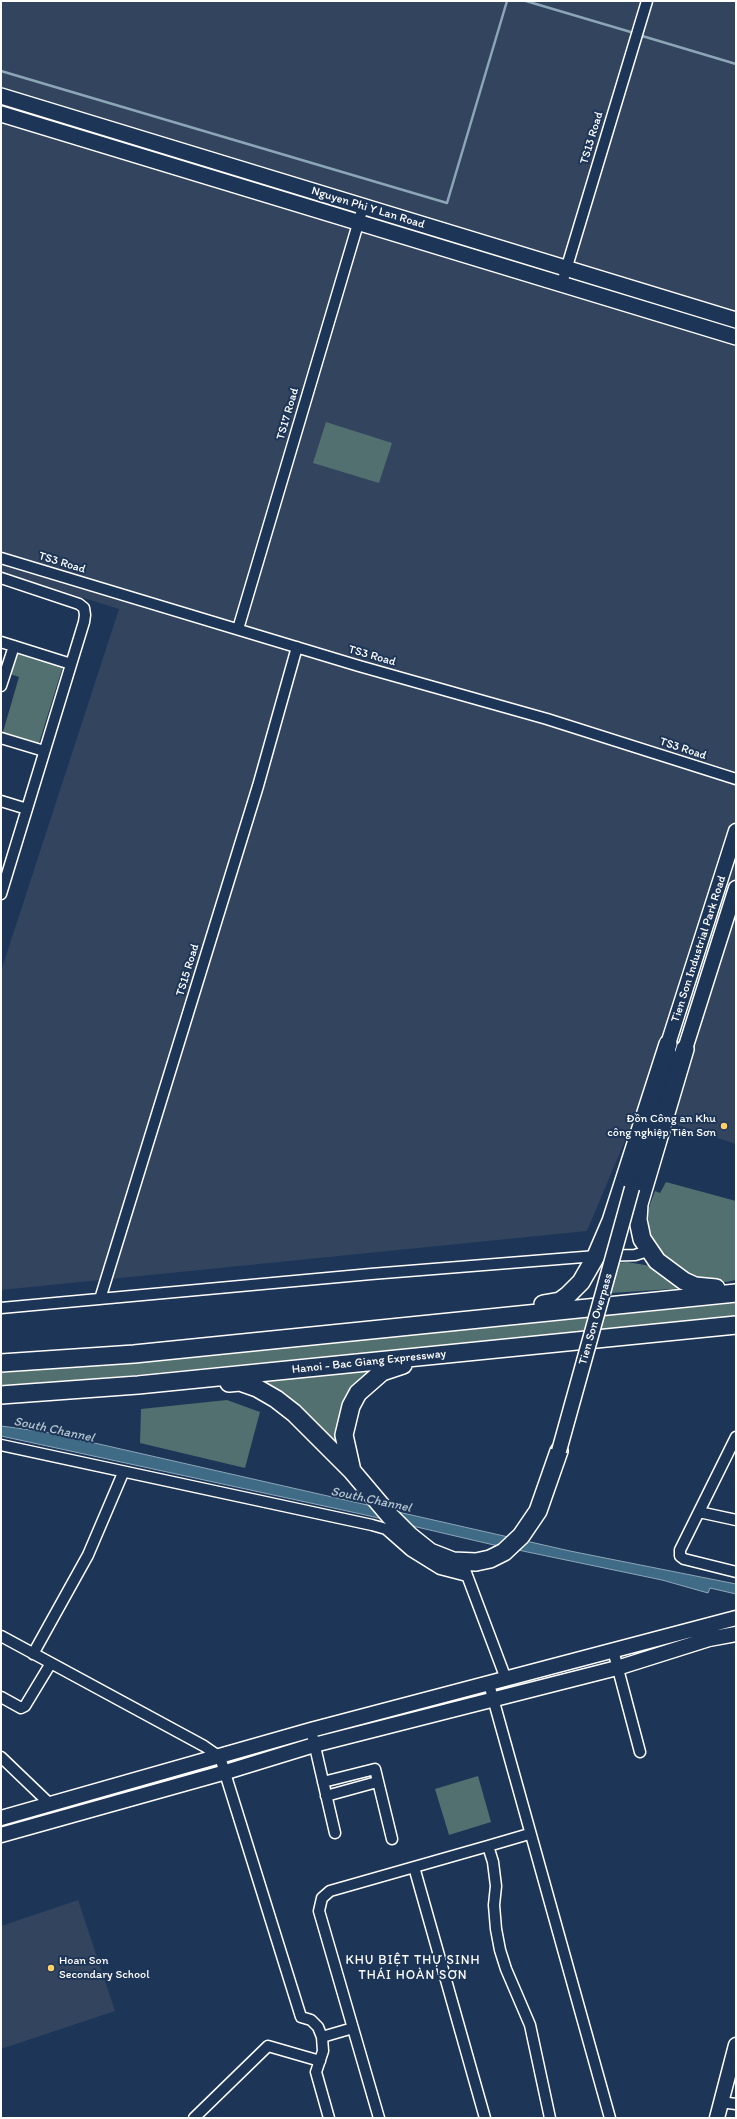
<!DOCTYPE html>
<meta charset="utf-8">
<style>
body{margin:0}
#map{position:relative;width:737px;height:2119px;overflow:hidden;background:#1d3557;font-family:Itim,sans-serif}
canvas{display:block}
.frame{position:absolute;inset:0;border:2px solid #fff;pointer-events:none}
</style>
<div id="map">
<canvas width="737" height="2119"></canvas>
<div class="frame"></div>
</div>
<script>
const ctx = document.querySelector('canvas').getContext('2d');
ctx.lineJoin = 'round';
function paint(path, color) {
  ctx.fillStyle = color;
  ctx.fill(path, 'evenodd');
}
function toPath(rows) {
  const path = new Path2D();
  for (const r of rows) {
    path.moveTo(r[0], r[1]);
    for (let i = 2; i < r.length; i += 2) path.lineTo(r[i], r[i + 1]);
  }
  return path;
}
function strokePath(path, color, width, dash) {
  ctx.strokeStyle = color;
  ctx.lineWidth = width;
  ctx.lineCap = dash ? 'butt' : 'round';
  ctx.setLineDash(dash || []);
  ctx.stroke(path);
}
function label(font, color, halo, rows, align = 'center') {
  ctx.font = font + ' Itim,sans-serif';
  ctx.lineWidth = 4;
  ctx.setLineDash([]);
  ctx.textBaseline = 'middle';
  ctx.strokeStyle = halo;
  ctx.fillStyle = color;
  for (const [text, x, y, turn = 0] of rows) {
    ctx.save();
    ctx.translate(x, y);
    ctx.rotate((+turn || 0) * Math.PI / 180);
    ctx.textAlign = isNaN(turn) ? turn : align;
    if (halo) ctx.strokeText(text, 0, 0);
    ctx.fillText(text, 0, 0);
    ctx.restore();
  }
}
paint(toPath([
 [1,1,736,1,736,1144,637,1112,587,1231,1,1290,1,971,119,609,1,572],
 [78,1900,115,2011,1,2049,1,1926]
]), '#32445e');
paint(toPath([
 [4,103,350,210,346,212,6,107,3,105],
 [377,217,548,269,548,271,547,273,375,220],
 [581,280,736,325,736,331,580,283],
 [326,422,392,443,379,483,313,463],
 [17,651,63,666,39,743,3,732,19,677,10,674],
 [666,1182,736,1201,736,1280,721,1283,685,1274,664,1256,649,1234,648,1210,655,1191,660,1193],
 [627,1262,651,1266,687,1288,611,1293,608,1291,615,1263],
 [736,1303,736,1317,1,1388,1,1373,171,1359],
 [375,1365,362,1378,342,1407,338,1427,338,1451,254,1381],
 [227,1400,260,1412,245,1468,140,1443,141,1409],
 [478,1776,491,1822,449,1835,435,1789]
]), '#52706f');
const water = toPath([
 [1,1426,46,1432,570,1551,736,1584,736,1594,710,1588,708,1593,662,1580,494,1545,361,1514,1,1436,1,1426]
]);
paint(water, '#406b87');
strokePath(water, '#8ca6b7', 1);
strokePath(toPath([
 [526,1,634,33],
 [639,35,736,64],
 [1,71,447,203,507,1]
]), '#8ca6b7', 2.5);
const minor = toPath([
 [562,283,647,1],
 [1,558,359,666,547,719,736,779],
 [1,578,79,604,84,608,85,615,84,622,1,894],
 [238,629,363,207],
 [1,642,71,664],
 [1,686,14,646],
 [1,738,44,751],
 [1,801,27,809],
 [100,1299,258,786,297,647],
 [1,1308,371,1274,596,1256,635,1255,648,1251],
 [736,1437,680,1550,680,1556,684,1559,736,1572],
 [1,1445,372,1525,386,1529,411,1551,440,1569,467,1576],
 [699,1512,736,1520],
 [465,1570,506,1679],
 [1,1636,204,1746,220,1757,301,2017,311,2020,318,2027,322,2037,323,2051,316,2072,329,2118],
 [613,1650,640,1752],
 [33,1654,88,1555,123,1473],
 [489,1684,610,2118],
 [1,1697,21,1708,25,1706,51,1663],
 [313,1738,335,1833],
 [1,1757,50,1804],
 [323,1782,375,1769,392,1839],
 [326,1796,377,1782],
 [488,1846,529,1834],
 [414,1867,485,2118],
 [322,2037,353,2028],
 [720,2102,736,2104],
 [194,2118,268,2046,320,2061],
 [379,2118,319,1911,322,1898,330,1891,488,1846,493,1862,496,1886,494,1905,496,1929,500,1950,506,1969,530,2025,550,2118]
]);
const secondary = toPath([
 [668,1054,668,1044,736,831],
 [632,1188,666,1081,685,1049,736,888],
 [1,1818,311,1730,736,1618],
 [1,1835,226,1772,314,1745,617,1668,709,1639,736,1634],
 [717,2118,736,2045]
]);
const primary = toPath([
 [1,96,736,320],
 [1,114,736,337]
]);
const motorway = toPath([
 [685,1049,639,1204,638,1220,642,1239,657,1261,684,1281,695,1286,716,1288],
 [543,1304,560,1301,568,1295,581,1282,596,1256,611,1221,668,1044],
 [1,1363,134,1354,736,1293],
 [229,1383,240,1382,257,1388,276,1399,294,1413,352,1471,390,1516,410,1536,430,1552,453,1561,476,1562,490,1559,504,1552,521,1536,538,1511,559,1451],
 [1,1395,138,1385,736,1325],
 [352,1471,344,1435,351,1406,358,1393,382,1372,403,1365]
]);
strokePath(minor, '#fff', 13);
strokePath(secondary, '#fff', 17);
strokePath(primary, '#fff', 18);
strokePath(motorway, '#fff', 20);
strokePath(minor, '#1d3557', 10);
strokePath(secondary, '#1d3557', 14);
strokePath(primary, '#1d3557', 15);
strokePath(motorway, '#1d3557', 17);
const secondaryBridge = toPath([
 [559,1451,632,1188]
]);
strokePath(secondaryBridge, '#fff', 17, []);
strokePath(secondaryBridge, '#1d3557', 14);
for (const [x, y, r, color] of [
 [724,1126,4,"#ffd166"],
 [51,1968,4,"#ffd166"]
]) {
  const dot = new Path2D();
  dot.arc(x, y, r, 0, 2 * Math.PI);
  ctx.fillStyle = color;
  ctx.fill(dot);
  strokePath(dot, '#1d3557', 1.5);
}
label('12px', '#fff', '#1d3557', [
 ["TS13 Road",592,138,-73],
 ["Nguyen Phi Y Lan Road",368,208,17],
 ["TS17 Road",288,414,-74],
 ["TS3 Road",62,563,17],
 ["TS3 Road",372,656,16],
 ["TS3 Road",683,749,18],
 ["Tien Son Industrial Park Road",699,949,-72],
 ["TS15 Road",188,970,-73],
 ["Tien Son Overpass",596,1319,-74],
 ["Hanoi - Bac Giang Expressway",369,1362,-6]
]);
label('12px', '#fff', '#1d3557', [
 ["Đồn Công an Khu",716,1119],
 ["công nghiệp Tiên Sơn",716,1133],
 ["Hoan Son",59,1961,"left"],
 ["Secondary School",59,1975,"left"]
], 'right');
label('italic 13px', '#b3c4cf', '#1d3557', [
 ["South Channel",54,1430,12],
 ["South Channel",371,1500,12]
]);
ctx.letterSpacing = '1px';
label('13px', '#fff', '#1d3557', [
 ["KHU BIỆT THỰ SINH",413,1961],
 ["THÁI HOÀN SƠN",413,1976]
]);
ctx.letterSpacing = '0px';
</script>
